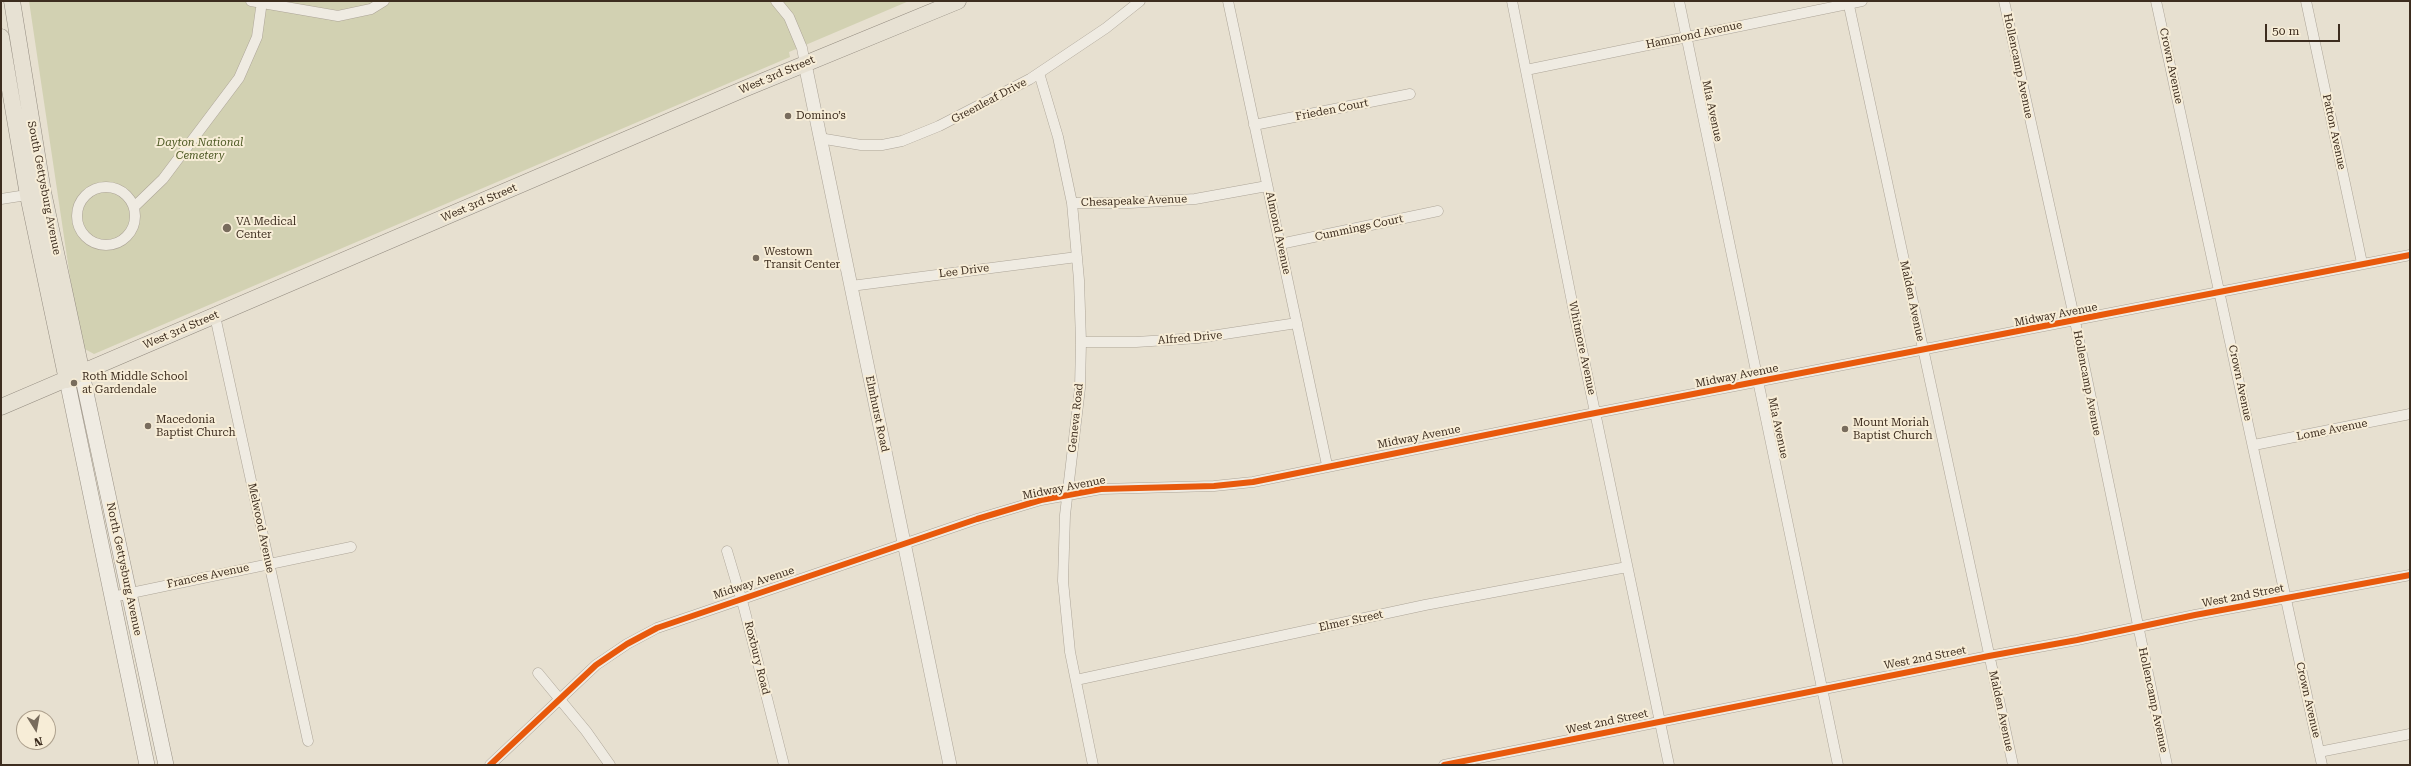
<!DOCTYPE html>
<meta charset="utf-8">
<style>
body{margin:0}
#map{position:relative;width:2411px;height:766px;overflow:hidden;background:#e7e0d0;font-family:"Roboto Serif",serif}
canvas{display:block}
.frame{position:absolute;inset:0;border:2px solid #3d2d1f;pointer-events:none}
.north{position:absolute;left:16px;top:710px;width:40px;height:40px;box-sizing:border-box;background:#f7edd7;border:1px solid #ada08d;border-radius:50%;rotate:169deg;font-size:11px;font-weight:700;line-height:16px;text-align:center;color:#3d2d1f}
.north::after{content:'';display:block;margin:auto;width:14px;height:18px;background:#786c5d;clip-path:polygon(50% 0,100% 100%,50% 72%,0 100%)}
.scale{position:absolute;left:2265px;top:24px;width:75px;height:18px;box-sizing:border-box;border:2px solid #3d2d1f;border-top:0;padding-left:5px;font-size:12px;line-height:14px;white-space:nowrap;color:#3d2d1f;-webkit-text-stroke:3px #f7edd7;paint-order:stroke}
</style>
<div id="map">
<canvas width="2411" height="766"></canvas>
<div class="frame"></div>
<div class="north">N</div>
<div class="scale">50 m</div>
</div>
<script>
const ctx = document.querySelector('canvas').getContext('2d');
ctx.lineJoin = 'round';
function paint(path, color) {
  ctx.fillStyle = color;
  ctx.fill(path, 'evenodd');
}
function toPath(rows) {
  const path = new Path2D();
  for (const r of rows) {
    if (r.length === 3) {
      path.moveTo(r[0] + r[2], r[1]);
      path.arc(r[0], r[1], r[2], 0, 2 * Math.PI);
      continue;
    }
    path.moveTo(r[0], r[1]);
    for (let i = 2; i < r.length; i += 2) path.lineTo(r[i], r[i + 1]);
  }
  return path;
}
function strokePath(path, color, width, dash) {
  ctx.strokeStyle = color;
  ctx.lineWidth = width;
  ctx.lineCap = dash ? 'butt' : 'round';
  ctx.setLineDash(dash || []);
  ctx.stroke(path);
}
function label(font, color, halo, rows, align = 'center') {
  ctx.font = font + ' "Roboto Serif",serif';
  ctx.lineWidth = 4;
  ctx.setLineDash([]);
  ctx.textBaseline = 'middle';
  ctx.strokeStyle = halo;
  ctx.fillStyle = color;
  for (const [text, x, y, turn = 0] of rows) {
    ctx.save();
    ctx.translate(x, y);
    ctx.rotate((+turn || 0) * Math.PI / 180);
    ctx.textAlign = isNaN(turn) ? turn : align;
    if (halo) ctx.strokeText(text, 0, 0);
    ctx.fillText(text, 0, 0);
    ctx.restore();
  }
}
paint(toPath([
 [29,1,909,1,789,52,790,57,94,354,83,348,74,304]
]), '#d2d1b2');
const minor = toPath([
 [251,1,338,16,371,9,384,1],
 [776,1,789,17,802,48,805,64],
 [1228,1,1327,465],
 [1512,1,1574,312,1669,765],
 [1679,1,1838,765],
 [1848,1,2013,765],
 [2004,1,2075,321,2167,765],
 [2156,1,2322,765],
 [2306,1,2362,263],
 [1526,70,1862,1],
 [1039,73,1058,137,1072,203,1079,280,1081,342,1080,388,1065,515,1063,581,1070,652,1093,765],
 [1254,125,1410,94],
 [819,138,861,145,882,145,902,141,939,126,1030,79,1106,28,1140,1],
 [106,216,29],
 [1,199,33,194],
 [1072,203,1130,203,1195,199,1267,186],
 [134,207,163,179,239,78,257,37,262,1],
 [1280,244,1438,211],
 [851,286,1077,257],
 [215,316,308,741],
 [1081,342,1136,342,1198,338,1297,323],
 [2254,445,2410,414],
 [727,551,744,608,784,765],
 [112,597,351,547],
 [538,673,586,731,610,765],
 [1076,680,1425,605,1627,567],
 [2319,752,2410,734],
 [490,765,596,665,627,644,657,628,977,519,1041,500,1101,489,1214,486,1253,482,1585,415,2410,255],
 [1444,765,1989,656,2077,640,2195,615,2410,575]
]);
const tertiary = toPath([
 [805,64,950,765]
]);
const secondary = toPath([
 [82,374,166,765],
 [67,380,147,765]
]);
const primary = toPath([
 [12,1,43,192,82,374],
 [1,37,28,195,67,380],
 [1,407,744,89,958,1]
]);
strokePath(minor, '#ada598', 11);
strokePath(tertiary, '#ada598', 14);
strokePath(secondary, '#9c9488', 16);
strokePath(primary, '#928a7f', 17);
strokePath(minor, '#efebe2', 10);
strokePath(tertiary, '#efebe2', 13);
strokePath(secondary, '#efebe2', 15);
strokePath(primary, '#e7e1d3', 16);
strokePath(toPath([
 [490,765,596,665,627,644,657,628,977,519,1041,500,1101,489,1214,486,1253,482,1585,415,2410,255],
 [1444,765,1989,656,2077,640,2195,615,2410,575]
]), '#e8590c', 6);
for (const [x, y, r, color] of [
 [788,116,4,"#786c5d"],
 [227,228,5,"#786c5d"],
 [756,258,4,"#786c5d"],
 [74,383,4,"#786c5d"],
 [148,426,4,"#786c5d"],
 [1845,429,4,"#786c5d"]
]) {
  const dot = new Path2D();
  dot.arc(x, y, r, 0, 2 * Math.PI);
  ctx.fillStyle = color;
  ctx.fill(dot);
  strokePath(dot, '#f7edd7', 1.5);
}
label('11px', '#3d2d1f', '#f7edd7', [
 ["Hammond Avenue",1694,35,-12],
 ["Hollencamp Avenue",2018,66,78],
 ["Crown Avenue",2171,66,78],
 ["West 3rd Street",777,75,-23],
 ["Greenleaf Drive",989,101,-28],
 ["Frieden Court",1332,110,-11],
 ["Mia Avenue",1712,111,78],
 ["Patton Avenue",2334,132,78],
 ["South Gettysburg Avenue",44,188,79],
 ["Chesapeake Avenue",1134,201,-2],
 ["West 3rd Street",479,203,-23],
 ["Cummings Court",1359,228,-12],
 ["Almond Avenue",1278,233,78],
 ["Lee Drive",964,271,-7],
 ["Malden Avenue",1912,301,78],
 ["Midway Avenue",2056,315,-11],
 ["West 3rd Street",181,330,-23],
 ["Alfred Drive",1190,338,-5],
 ["Whitmore Avenue",1582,348,78],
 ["Midway Avenue",1737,376,-11],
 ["Hollencamp Avenue",2087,383,79],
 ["Crown Avenue",2240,383,78],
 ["Elmhurst Road",877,414,78],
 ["Geneva Road",1076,418,-84],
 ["Mia Avenue",1778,428,78],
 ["Lome Avenue",2332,430,-11],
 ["Midway Avenue",1419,437,-11],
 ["Midway Avenue",1064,488,-11],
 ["Melwood Avenue",261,528,78],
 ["North Gettysburg Avenue",124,569,78],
 ["Frances Avenue",208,576,-12],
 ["Midway Avenue",754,583,-18],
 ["West 2nd Street",2243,596,-11],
 ["Elmer Street",1351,621,-12],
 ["Roxbury Road",757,658,76],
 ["West 2nd Street",1925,658,-11],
 ["Hollencamp Avenue",2153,700,78],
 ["Crown Avenue",2308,700,77],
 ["Malden Avenue",2001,711,78],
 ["West 2nd Street",1607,722,-12]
]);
label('11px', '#3d2d1f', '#f7edd7', [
 ["Domino’s",796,116],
 ["VA Medical",236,222],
 ["Center",236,235],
 ["Westown",764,252],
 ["Transit Center",764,265],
 ["Roth Middle School",82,377],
 ["at Gardendale",82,390],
 ["Macedonia",156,420],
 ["Baptist Church",156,433],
 ["Mount Moriah",1853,423],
 ["Baptist Church",1853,436]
], 'left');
label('italic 11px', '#4e5a25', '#f7edd7', [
 ["Dayton National",200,143],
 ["Cemetery",200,156]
]);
</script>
